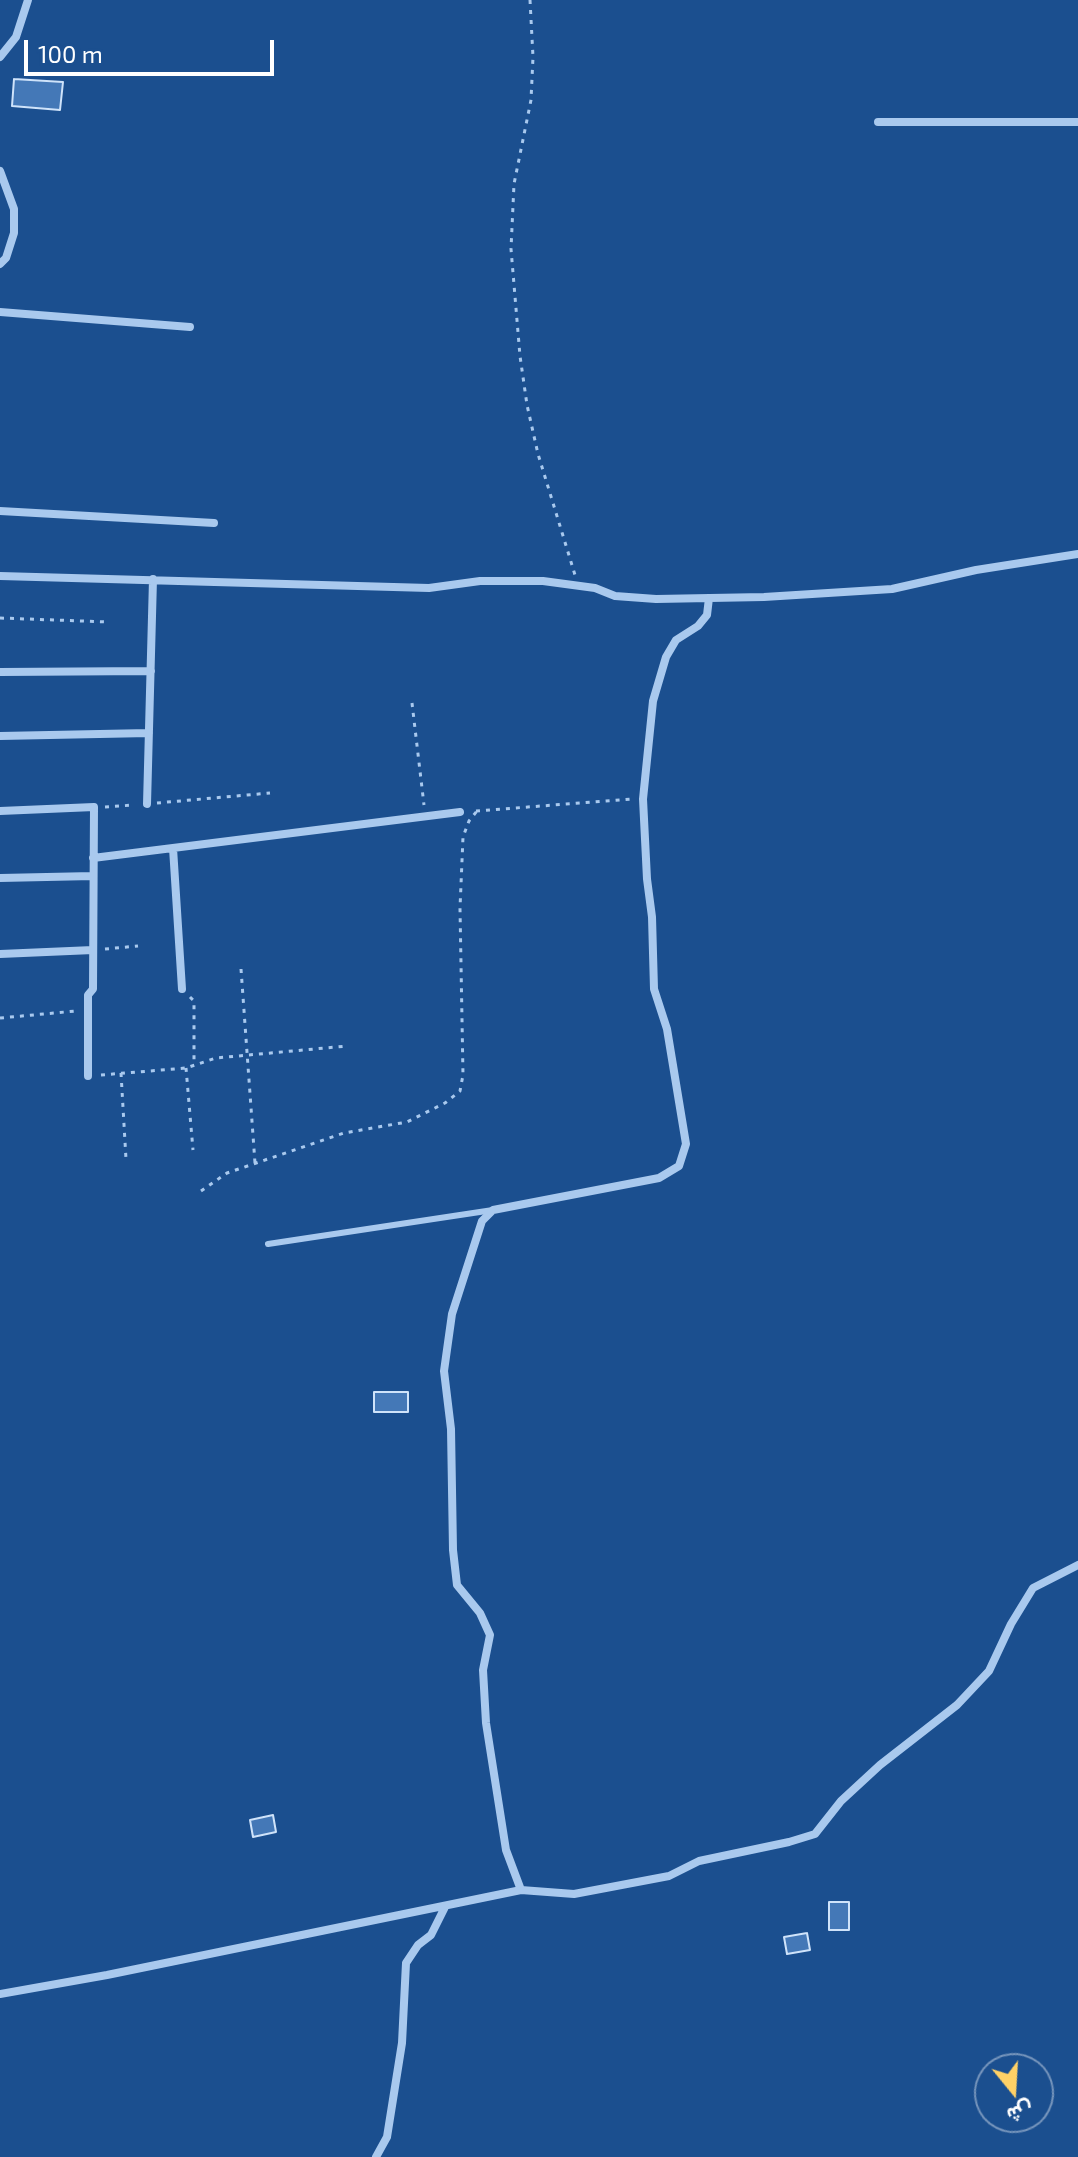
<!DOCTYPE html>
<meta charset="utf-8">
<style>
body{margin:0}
#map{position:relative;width:1078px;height:2157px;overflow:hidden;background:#1b4f8f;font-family:"Exo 2",Vazirmatn,sans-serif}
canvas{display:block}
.north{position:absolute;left:974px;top:2053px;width:80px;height:80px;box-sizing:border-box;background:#1b4f8f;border:2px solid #7695bc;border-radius:50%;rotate:162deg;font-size:22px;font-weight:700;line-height:32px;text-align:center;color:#fff}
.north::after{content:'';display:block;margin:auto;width:28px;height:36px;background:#ffd166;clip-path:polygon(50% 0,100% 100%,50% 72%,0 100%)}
.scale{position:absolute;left:24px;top:40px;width:250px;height:36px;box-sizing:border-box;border:4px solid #fff;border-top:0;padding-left:10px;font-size:24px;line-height:28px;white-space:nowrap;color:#fff;-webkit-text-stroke:6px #1b4f8f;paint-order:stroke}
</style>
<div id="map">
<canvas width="1078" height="2157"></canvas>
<div class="north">ش</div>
<div class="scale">100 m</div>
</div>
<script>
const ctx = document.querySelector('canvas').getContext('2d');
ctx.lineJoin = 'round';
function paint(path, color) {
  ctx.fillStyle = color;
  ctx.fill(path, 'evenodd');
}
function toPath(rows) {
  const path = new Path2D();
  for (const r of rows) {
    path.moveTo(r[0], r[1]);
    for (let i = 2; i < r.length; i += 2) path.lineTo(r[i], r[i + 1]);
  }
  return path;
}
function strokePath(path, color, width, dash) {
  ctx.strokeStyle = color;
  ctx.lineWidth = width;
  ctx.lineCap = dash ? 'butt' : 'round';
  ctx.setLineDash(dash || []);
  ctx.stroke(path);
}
const building = toPath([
 [14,79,63,82,60,110,12,106,14,79],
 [374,1392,408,1392,408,1412,374,1412,374,1392],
 [273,1815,276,1832,253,1837,250,1820,273,1815],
 [829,1902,849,1902,849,1930,829,1930,829,1902],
 [807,1933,810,1950,787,1954,784,1937,807,1933]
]);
paint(building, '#4478b7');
strokePath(building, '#cfe3fa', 2);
strokePath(toPath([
 [530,0,533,57,531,100,514,184,511,249,520,356,527,405,538,454,575,575],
 [0,618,108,622],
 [412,703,424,805],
 [157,803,270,793],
 [105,807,134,805],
 [476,811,632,799],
 [105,949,138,946],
 [241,969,255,1163],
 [190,997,194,1001,194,1064],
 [0,1018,76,1011],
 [186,1068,193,1150],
 [121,1073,126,1159],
 [101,1075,186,1068,216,1058,347,1046],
 [201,1191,227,1173,344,1133,407,1122,445,1103,460,1091,463,1075,460,908,463,837,469,821,477,811]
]), '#a9c9ee', 3, [4, 6]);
strokePath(toPath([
 [268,1244,493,1210]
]), '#a9c9ee', 6);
strokePath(toPath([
 [0,57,16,37,28,0],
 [878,122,1078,122],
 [0,171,14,209,14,233,6,258,0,264],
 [0,312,190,327],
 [0,511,214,523],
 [0,576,429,588,480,581,543,581,595,588,615,596,656,599,764,597,892,589,976,570,1078,554],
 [0,672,151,671],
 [0,736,149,733],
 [147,804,153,579],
 [0,811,94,807,93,989,88,995,88,1076],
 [173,848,182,989],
 [93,858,460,812],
 [0,878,93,876],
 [0,954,93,950],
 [521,1890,506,1850,486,1723,483,1670,490,1635,480,1613,457,1585,453,1550,451,1429,444,1371,452,1314,482,1221,493,1210,659,1178,679,1166,686,1144,667,1029,654,989,652,917,647,879,643,799,653,701,666,657,676,640,698,626,707,615,709,598],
 [0,1994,107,1975,521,1890,574,1894,669,1876,699,1861,789,1842,815,1834,841,1801,880,1765,957,1705,989,1671,1011,1624,1033,1588,1078,1565],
 [376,2157,387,2137,402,2043,406,1963,418,1945,431,1935,445,1907]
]), '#a9c9ee', 8);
</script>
